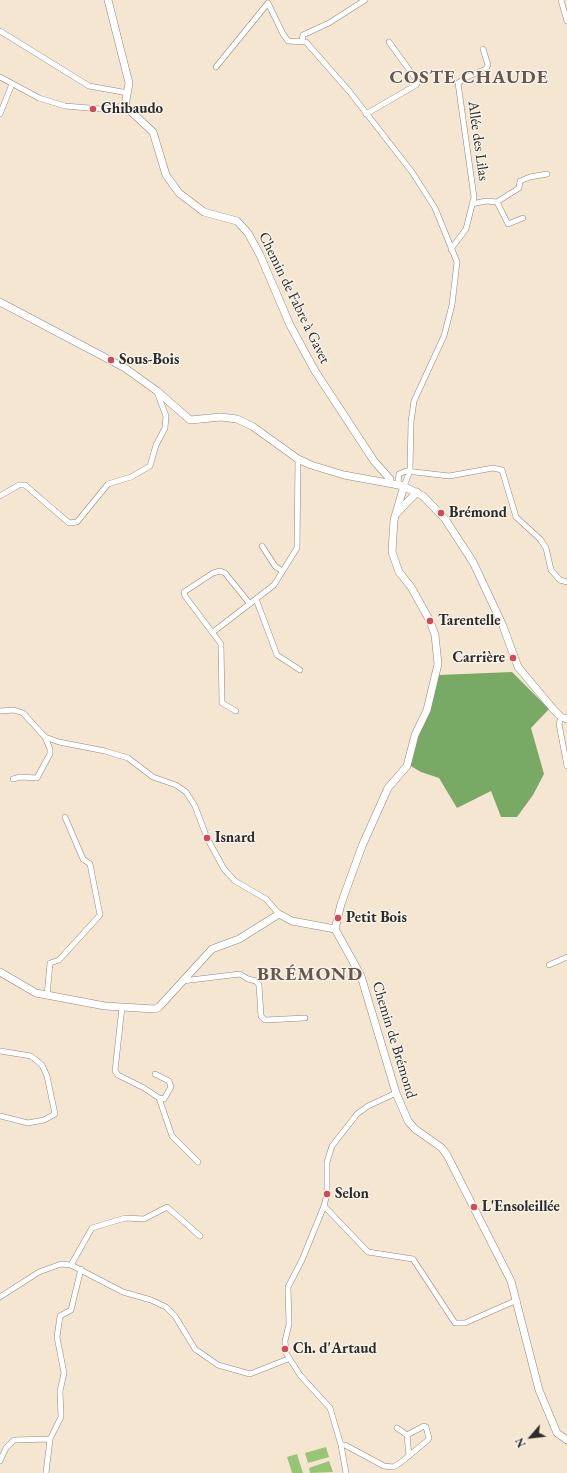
<!DOCTYPE html>
<meta charset="utf-8">
<style>
body{margin:0}
#map{position:relative;width:567px;height:1473px;overflow:hidden;background:#f5e6d1;font-family:"EB Garamond",serif}
canvas{display:block}
.north{position:absolute;left:511px;top:1417px;width:40px;height:40px;-webkit-text-stroke:3px #f7f3e8;paint-order:stroke;rotate:242deg;font-size:11px;font-weight:700;line-height:16px;text-align:center;color:#2b2b2b}
.north::after{content:'';display:block;margin:auto;width:14px;height:18px;background:#2b2b2b;clip-path:polygon(50% 0,100% 100%,50% 72%,0 100%)}
</style>
<div id="map">
<canvas width="567" height="1473"></canvas>
<div class="north">N</div>
</div>
<script>
const ctx = document.querySelector('canvas').getContext('2d');
ctx.lineJoin = 'round';
function paint(path, color) {
  ctx.fillStyle = color;
  ctx.fill(path, 'evenodd');
}
function toPath(rows) {
  const path = new Path2D();
  for (const r of rows) {
    path.moveTo(r[0], r[1]);
    for (let i = 2; i < r.length; i += 2) path.lineTo(r[i], r[i + 1]);
  }
  return path;
}
function strokePath(path, color, width, dash) {
  ctx.strokeStyle = color;
  ctx.lineWidth = width;
  ctx.lineCap = dash ? 'butt' : 'round';
  ctx.setLineDash(dash || []);
  ctx.stroke(path);
}
function label(font, color, halo, rows, align = 'center') {
  ctx.font = font + ' "EB Garamond",serif';
  ctx.lineWidth = 3;
  ctx.setLineDash([]);
  ctx.textBaseline = 'middle';
  ctx.strokeStyle = halo;
  ctx.fillStyle = color;
  for (const [text, x, y, turn = 0] of rows) {
    ctx.save();
    ctx.translate(x, y);
    ctx.rotate((+turn || 0) * Math.PI / 180);
    ctx.textAlign = isNaN(turn) ? turn : align;
    if (halo) ctx.strokeText(text, 0, 0);
    ctx.fillText(text, 0, 0);
    ctx.restore();
  }
}
paint(toPath([
 [326,1447,329,1457,308,1463,305,1453],
 [297,1454,303,1473,292,1473,287,1457],
 [329,1461,333,1472,310,1473,309,1468]
]), '#97c573');
paint(toPath([
 [512,672,549,709,531,728,544,774,533,795,517,817,501,817,491,791,457,808,439,778,421,772,409,765,438,675]
]), '#79aa65');
const street = toPath([
 [561,0,567,21],
 [0,31,89,86,128,93],
 [302,41,303,35,329,23,365,0],
 [216,67,268,3,283,34,288,41,306,42,349,91,412,172,435,208,457,262,452,305,444,336,414,401,411,422,410,471,404,486],
 [0,77,39,98,65,106,101,109,125,106],
 [0,114,12,84],
 [366,114,416,85,418,82,389,42],
 [497,202,508,224,523,218],
 [472,204,486,201,497,202,519,188,520,181,530,177,547,174],
 [451,249,466,229,474,197,458,83,467,77,486,69,488,65,483,49],
 [399,486,398,483,399,474,406,471,449,476,493,468,502,470,516,517,540,539,546,548,551,570,560,580,567,582],
 [0,496,19,485,25,485,69,523,77,522,108,484,131,477,150,466,156,445,165,428,166,416,157,392],
 [262,546,275,566,282,571],
 [256,599,277,655,300,670],
 [213,632,274,585,297,548,298,459],
 [0,711,14,710,23,713,45,737,59,742,105,751,128,758,153,777,176,785,186,792,195,806,207,838,224,869,235,881,266,899,279,914],
 [236,711,222,703,221,644,185,596,184,592,213,573,220,571,225,573,250,604],
 [561,717,559,724,567,766],
 [13,779,20,777,37,778,50,754,50,749,45,737],
 [549,965,567,957],
 [182,981,240,974,248,979,256,981,259,985,261,1016,265,1020,305,1018],
 [47,996,50,963,59,960,100,915,90,864,83,859,65,817],
 [122,1007,115,1071,118,1075,144,1088,159,1098,164,1099,171,1087,169,1081,155,1074],
 [0,1051,31,1056,42,1065,47,1076,55,1114,44,1120,28,1123,0,1116],
 [159,1098,172,1136,198,1162],
 [324,1206,368,1252,413,1259,455,1323,465,1323,517,1300],
 [71,1265,92,1228,125,1218,144,1219,167,1207,200,1236],
 [0,1297,39,1272,61,1264,71,1265,123,1292,151,1300,166,1307,175,1316,195,1349,218,1365,250,1374,288,1359],
 [397,1428,407,1435],
 [341,1445,345,1445,384,1466,393,1467,400,1463,428,1440,429,1438,426,1427,424,1426,407,1435,409,1456],
 [0,1461,6,1448,14,1440,50,1439],
 [46,1473,50,1439,61,1417,60,1391,64,1373,57,1337,60,1316,71,1310,81,1269],
 [346,1473,341,1445,330,1408,300,1375,286,1353,285,1341,289,1324,288,1287,302,1260,324,1206,327,1194,327,1162,332,1146,357,1114,368,1106,396,1093]
]);
const secondary = toPath([
 [108,0,129,83,125,106,153,132,166,175,179,193,204,212,237,221,248,233,260,255,290,325,315,371,374,461,390,479],
 [0,302,125,368,157,391,190,420,221,417,237,419,252,426,298,459,311,465,344,475,404,486],
 [401,485,423,496,445,519,473,562,503,626,518,667,554,710,561,717,567,719],
 [404,486,394,520,392,552,399,572,411,587,430,621,435,635,438,664,427,710,415,735,407,766,388,788,362,846,341,904,335,929,361,976,396,1093,408,1121,415,1129,442,1148,447,1155,511,1281,539,1390,557,1433,567,1440],
 [397,513,417,492],
 [0,972,36,993,105,1006,155,1009,159,1007,212,949,239,939,279,914,292,921,335,929]
]);
strokePath(street, '#90887e', 6);
strokePath(secondary, '#90887e', 8);
strokePath(street, '#fff', 5);
strokePath(secondary, '#fff', 7);
for (const [x, y, r, color] of [
 [93,109,4,"#d1495b"],
 [111,360,4,"#d1495b"],
 [441,513,4,"#d1495b"],
 [430,621,4,"#d1495b"],
 [513,658,4,"#d1495b"],
 [207,838,4,"#d1495b"],
 [338,918,4,"#d1495b"],
 [327,1194,4,"#d1495b"],
 [474,1207,4,"#d1495b"],
 [285,1349,4,"#d1495b"]
]) {
  const dot = new Path2D();
  dot.arc(x, y, r, 0, 2 * Math.PI);
  ctx.fillStyle = color;
  ctx.fill(dot);
  strokePath(dot, '#f7f3e8', 1.5);
}
label('bold 15px', '#2b2b2b', '#f7f3e8', [
 ["Ghibaudo",101,109],
 ["Sous-Bois",119,360],
 ["Brémond",449,513],
 ["Tarentelle",438,621],
 ["Carrière",505,658,"right"],
 ["Isnard",215,838],
 ["Petit Bois",346,918],
 ["Selon",335,1194],
 ["L'Ensoleillée",482,1207],
 ["Ch. d'Artaud",293,1349]
], 'left');
label('15px', '#2b2b2b', '#f7f3e8', [
 ["Allée des Lilas",478,141,82],
 ["Chemin de Fabre à Gavet",294,298,64],
 ["Chemin de Brémond",394,1040,73]
]);
ctx.letterSpacing = '1px';
label('bold 19px', '#66564e', '#f7f3e8', [
 ["COSTE CHAUDE",469,78],
 ["BRÉMOND",310,975]
]);
ctx.letterSpacing = '0px';
</script>
